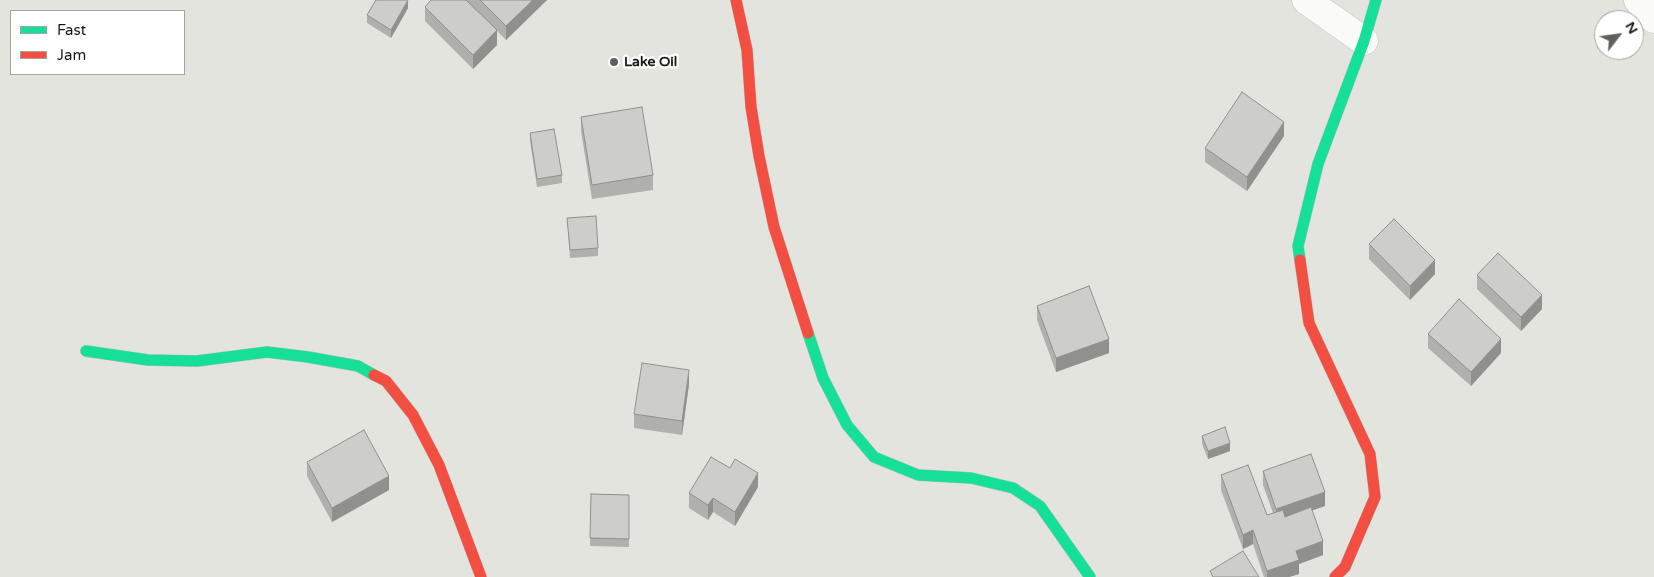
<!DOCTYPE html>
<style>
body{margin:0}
#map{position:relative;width:1654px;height:577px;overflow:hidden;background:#e4e4df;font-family:"Varela Round",sans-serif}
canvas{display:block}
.legend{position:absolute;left:10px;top:10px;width:175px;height:65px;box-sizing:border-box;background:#fff;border:1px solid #a3a3a2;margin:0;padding:6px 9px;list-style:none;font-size:15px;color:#191916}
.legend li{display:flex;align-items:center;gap:10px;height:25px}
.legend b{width:25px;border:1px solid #a3a3a2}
.north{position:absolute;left:1594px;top:10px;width:50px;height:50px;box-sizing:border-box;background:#fff;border:1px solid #a3a3a2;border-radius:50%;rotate:60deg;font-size:14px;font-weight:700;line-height:20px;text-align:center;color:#191916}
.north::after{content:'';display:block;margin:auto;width:18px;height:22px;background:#60605c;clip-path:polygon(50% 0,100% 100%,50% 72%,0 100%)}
</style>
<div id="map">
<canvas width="1654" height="577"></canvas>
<ul class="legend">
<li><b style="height:6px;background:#16e098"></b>Fast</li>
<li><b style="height:6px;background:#f24e42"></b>Jam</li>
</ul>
<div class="north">N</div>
</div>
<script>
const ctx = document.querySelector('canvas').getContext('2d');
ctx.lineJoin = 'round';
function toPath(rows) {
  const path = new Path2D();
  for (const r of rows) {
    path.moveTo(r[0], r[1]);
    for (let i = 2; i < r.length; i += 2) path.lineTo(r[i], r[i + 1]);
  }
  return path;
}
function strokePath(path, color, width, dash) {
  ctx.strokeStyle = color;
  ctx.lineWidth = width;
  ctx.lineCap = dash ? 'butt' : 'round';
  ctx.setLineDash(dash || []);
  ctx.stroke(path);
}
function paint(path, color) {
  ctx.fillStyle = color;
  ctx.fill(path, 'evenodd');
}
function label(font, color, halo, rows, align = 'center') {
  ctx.font = font + ' "Varela Round",sans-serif';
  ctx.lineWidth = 4.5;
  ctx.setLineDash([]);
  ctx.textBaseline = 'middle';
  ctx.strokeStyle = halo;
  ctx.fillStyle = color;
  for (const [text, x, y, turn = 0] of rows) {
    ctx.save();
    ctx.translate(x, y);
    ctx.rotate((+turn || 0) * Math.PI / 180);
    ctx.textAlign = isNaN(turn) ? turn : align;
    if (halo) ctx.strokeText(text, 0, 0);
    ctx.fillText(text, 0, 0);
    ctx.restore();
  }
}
const street = toPath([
 [1306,0,1364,41],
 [1638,0,1654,19]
]);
const fast = toPath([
 [1300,260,1298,246,1318,164,1364,41,1376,0],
 [808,333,823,378,847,425,874,457,918,475,971,478,1013,488,1040,506,1090,577],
 [86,351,148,360,197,361,267,352,308,357,358,366,374,375]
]);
const jam = toPath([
 [736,0,747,50,751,107,759,156,774,227,808,333],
 [1300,260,1309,323,1370,454,1375,497,1345,567,1335,577],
 [374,375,386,381,413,415,439,465,481,577]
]);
strokePath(street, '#c0c0bd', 29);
strokePath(fast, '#c0c0bd', 12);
strokePath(jam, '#c0c0bd', 12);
strokePath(street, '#fbfbfa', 28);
strokePath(fast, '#16e098', 11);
strokePath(jam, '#f24e42', 11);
paint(toPath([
 [466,0,547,0,506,40,497,31,497,45,473,69,425,21,425,7],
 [408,8,391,38,367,23,367,15],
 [581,117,653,175,653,190,592,199,581,131],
 [530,133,562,175,562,183,537,187,530,141],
 [1284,136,1247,191,1205,162,1205,148],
 [567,218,598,248,598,256,570,258],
 [1369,244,1435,274,1410,300,1369,259],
 [1477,275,1542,309,1521,331,1477,289],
 [1037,306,1109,353,1056,372,1037,320],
 [1428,334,1501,353,1471,386,1428,348],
 [689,384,682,435,634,428,634,414],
 [1202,436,1230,451,1208,459,1202,444],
 [307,462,389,490,332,522,307,476],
 [1263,471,1325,506,1312,510,1323,555,1299,564,1299,574,1289,577,1264,577,1253,544,1243,549,1221,490,1221,475,1267,515,1273,513,1263,485],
 [758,487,735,526,713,512,708,520,689,508,689,493],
 [591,494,629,495,629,547,590,546]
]), '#b0b0ad');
paint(toPath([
 [408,0,408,8,391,38,391,30],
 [533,0,547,0,506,40,506,26],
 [497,30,497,45,473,69,473,55],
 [1284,122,1284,136,1247,191,1247,177],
 [1435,260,1435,274,1410,300,1410,286],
 [1542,295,1542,309,1521,331,1521,317],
 [1109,339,1109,353,1056,372,1056,358],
 [1501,339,1501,353,1471,386,1471,372],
 [689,370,689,384,682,435,682,421],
 [1230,443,1230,451,1208,459,1208,451],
 [758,473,758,487,735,526,735,512],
 [389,476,389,490,332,522,332,508],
 [1325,492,1325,506,1276,523,1276,509],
 [713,498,713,512,708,520,708,505],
 [1253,530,1253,544,1243,549,1243,535],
 [1323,541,1323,555,1299,564,1299,574,1289,577,1267,577,1267,571,1296,551]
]), '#90908d');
const building = toPath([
 [376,0,408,0,391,30,367,15,376,0],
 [431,0,466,0,497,30,473,55,425,7,431,0],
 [480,0,533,0,506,26,480,0],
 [1242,92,1284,122,1247,177,1205,148,1242,92],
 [642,107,653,175,592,185,581,117,642,107],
 [554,129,562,175,537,179,530,133,554,129],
 [596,216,598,248,570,250,567,218,596,216],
 [1394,219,1435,260,1410,286,1369,244,1394,219],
 [1498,253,1542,295,1521,317,1477,275,1498,253],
 [1089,286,1109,339,1056,358,1037,306,1089,286],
 [1459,299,1501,339,1471,372,1428,334,1459,299],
 [642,363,689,370,682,421,634,414,642,363],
 [1225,427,1230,443,1208,451,1202,436,1225,427],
 [364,430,389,476,332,508,307,462,364,430],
 [1311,454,1325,492,1276,509,1263,471,1311,454],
 [711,457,730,468,735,459,758,473,735,512,713,498,708,505,689,493,711,457],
 [1248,465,1267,515,1283,510,1285,517,1311,507,1323,541,1296,551,1299,560,1267,571,1253,530,1243,535,1221,475,1248,465],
 [591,494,629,495,629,539,590,538,591,494],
 [1243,551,1259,577,1213,577,1210,571,1243,551]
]);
paint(building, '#cdcdc9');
strokePath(building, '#90908d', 1);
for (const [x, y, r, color] of [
 [614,62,5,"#60605c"]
]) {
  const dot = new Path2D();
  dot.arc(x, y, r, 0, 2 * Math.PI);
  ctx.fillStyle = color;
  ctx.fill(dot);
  strokePath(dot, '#fff', 2);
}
label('bold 14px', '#191916', '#fff', [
 ["Lake Oil",624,62]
], 'left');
</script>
